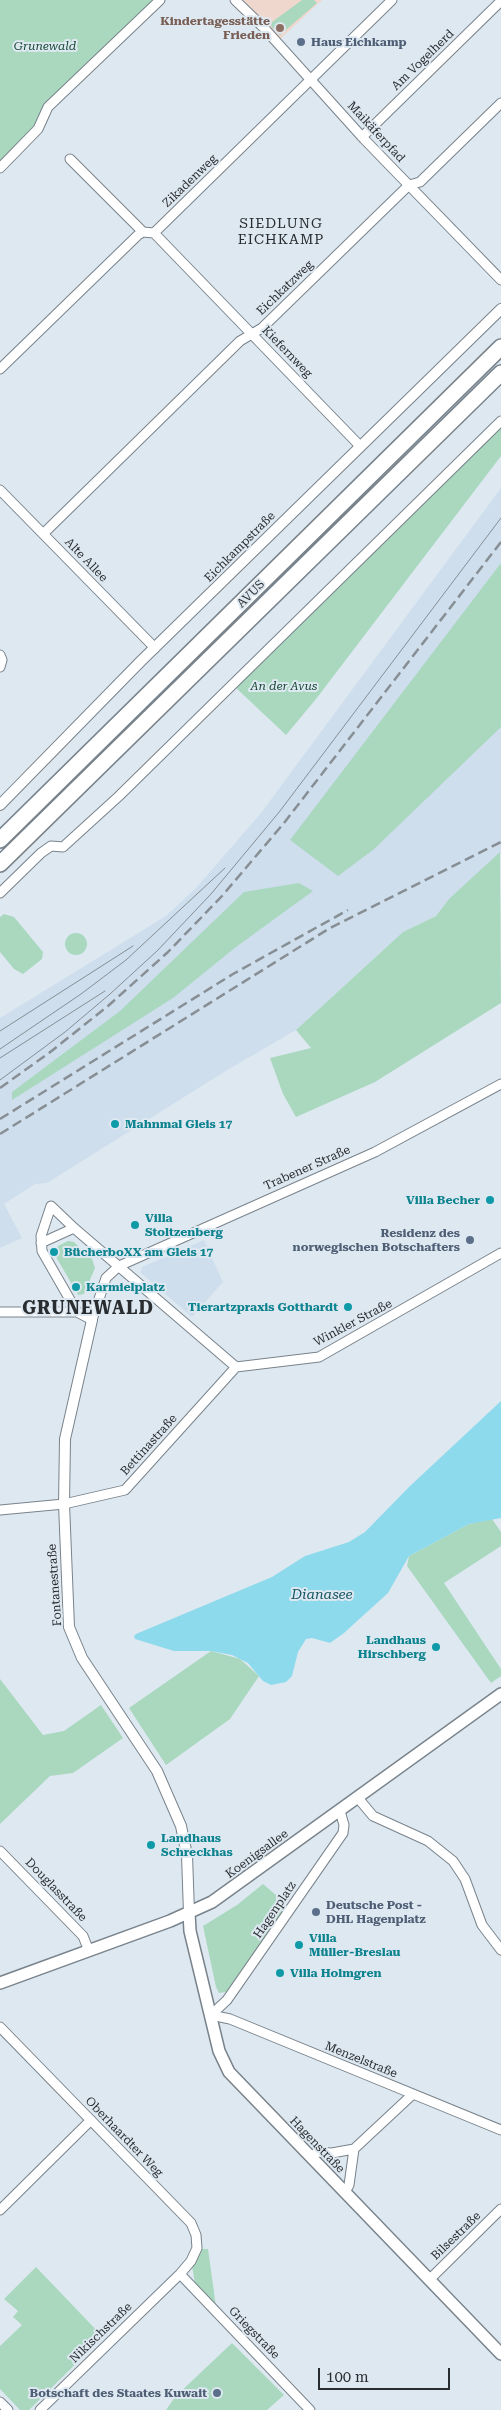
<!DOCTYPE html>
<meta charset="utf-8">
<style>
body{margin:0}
#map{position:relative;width:501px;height:2410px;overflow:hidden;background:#dee8f1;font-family:"Roboto Serif",serif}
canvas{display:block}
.scale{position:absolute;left:318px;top:2368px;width:132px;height:22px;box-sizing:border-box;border:2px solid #292d30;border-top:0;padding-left:6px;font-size:15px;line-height:18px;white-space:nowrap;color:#292d30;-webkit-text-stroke:4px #dee8f1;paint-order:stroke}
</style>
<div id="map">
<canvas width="501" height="2410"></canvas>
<div class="scale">100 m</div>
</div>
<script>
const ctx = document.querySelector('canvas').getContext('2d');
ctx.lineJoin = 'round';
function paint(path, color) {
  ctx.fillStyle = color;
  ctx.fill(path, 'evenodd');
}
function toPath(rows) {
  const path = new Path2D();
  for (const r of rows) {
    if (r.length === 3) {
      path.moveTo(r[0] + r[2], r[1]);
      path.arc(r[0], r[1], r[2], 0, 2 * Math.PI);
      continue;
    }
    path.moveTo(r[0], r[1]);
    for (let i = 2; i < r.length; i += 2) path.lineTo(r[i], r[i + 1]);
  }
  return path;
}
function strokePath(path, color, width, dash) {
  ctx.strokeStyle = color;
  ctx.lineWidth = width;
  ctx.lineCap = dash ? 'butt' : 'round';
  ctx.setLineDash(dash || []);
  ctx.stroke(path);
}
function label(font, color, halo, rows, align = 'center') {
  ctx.font = font + ' "Roboto Serif",serif';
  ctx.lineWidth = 4;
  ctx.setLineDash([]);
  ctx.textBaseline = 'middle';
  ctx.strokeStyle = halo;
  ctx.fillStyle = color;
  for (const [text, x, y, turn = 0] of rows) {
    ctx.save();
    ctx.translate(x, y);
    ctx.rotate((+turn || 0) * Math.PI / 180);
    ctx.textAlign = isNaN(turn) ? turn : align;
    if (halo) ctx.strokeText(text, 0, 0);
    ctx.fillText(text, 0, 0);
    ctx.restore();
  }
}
paint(toPath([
 [501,488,501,853,450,899,436,916,403,932,296,1030,224,1072,47,1183,35,1184,4,1204,22,1238,0,1248,0,1018,166,916,196,888,261,813],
 [204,1240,223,1282,192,1317,141,1273,142,1267]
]), '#cedeed');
paint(toPath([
 [241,0,322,0,279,40]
]), '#efd7cd');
paint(toPath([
 [0,0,159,0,48,106,38,129,0,167],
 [302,0,314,0,317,3,280,35,271,26,272,22],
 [501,426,501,456,316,699,286,735,235,687],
 [501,563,501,727,373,850,338,876,290,840],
 [500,852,501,1003,375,1082,296,1117,283,1094,270,1058,311,1048,296,1030,403,932,436,916,449,899],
 [299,883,313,891,236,947,173,998,12,1100,12,1092,120,1011,244,892],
 [4,914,14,917,43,952,42,959,23,974,14,969,0,952,0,917],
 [76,944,11],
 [68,1241,74,1242,92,1259,95,1268,84,1294,78,1295,55,1255,58,1246],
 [492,1519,501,1532,501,1546,444,1583,501,1669,501,1676,491,1683,407,1566,409,1556,469,1524],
 [211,1651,240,1659,259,1676,230,1719,166,1765,129,1708],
 [0,1679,43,1735,64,1731,101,1705,123,1738,73,1773,50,1776,0,1824],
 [263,1884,276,1895,276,1901,285,1909,226,1992,219,1993,216,1987,203,1926,237,1905],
 [198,2249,208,2249,216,2307,195,2283,192,2266],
 [36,2267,103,2337,29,2410,20,2410,0,2389,0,2346,22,2325,13,2317,18,2311,4,2299],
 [232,2343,284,2395,267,2410,166,2410,175,2397]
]), '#a9d8bf');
paint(toPath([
 [501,1401,501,1518,469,1524,409,1556,388,1593,344,1633,330,1643,312,1638,306,1639,298,1652,292,1676,286,1682,271,1685,263,1681,248,1663,232,1655,211,1651,174,1651,135,1639,134,1636,136,1634,272,1577,305,1556,349,1542,365,1532,409,1487]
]), '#8ddaec');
const minor = toPath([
 [235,0,264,28,364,139,501,280],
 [362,137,501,1],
 [70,159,143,232],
 [0,168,38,129,48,107,160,0],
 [154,233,360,446],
 [0,369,138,235,143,232,154,233,392,0],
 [0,490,155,648],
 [43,534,240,341,262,328,409,185,420,182,501,103],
 [0,655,2,660,0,667],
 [0,893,41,853,51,846,63,847,119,796,501,421],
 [41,1243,74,1228],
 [0,1312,77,1312,92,1320,106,1278,119,1266,375,1152,501,1084],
 [77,1312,42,1251,41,1236,51,1206,74,1228,236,1367,319,1357,501,1253],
 [0,1510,64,1504,125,1490,236,1367],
 [358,1798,373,1816,428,1841,453,1861,465,1879,482,1925,501,1950],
 [0,1851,83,1936,89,1951],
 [211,2015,230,2019,501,2130],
 [211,2015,227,2000,343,1833,344,1825,340,1811],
 [0,2027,191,2223,196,2235,197,2248,191,2261,180,2274,40,2410],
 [311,2158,317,2152,332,2153,354,2149,413,2094],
 [345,2192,349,2185,354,2149],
 [0,2210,91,2120],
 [180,2274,310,2410],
 [429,2280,501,2209],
 [0,2402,8,2410]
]);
const tertiary = toPath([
 [0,805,141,661,501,309],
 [92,1320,65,1439,64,1504,69,1627,82,1658,157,1771,181,1826,187,1855,189,1913]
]);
const secondary = toPath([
 [189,1913,190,1931,219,2051,229,2072,501,2354],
 [0,1983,170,1921,212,1902,501,1694]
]);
const motorway = toPath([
 [0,840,501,347],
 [0,864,501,373]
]);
strokePath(minor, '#79838b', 11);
strokePath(tertiary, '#79838b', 12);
strokePath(secondary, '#79838b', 14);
strokePath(motorway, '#79838b', 18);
strokePath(minor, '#fff', 9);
strokePath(tertiary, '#fff', 10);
strokePath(secondary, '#fff', 11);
strokePath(motorway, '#fff', 15);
strokePath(toPath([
 [0,1031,133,946],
 [0,1049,81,994,126,960,225,868],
 [0,1058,105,991],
 [0,1080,65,1032,110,994,157,951,211,894,280,811,501,518]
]), '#878e94', 1);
strokePath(toPath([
 [0,1088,49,1053,108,1006,168,952,222,896,284,823,501,542],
 [0,1119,233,974,348,910],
 [0,1134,330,928,501,842]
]), '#878e94', 2.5, [10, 5]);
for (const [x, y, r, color] of [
 [280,28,5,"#8d6e63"],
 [301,42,5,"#5c6f8a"],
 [115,1124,5,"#0f9aa8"],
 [490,1200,5,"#0f9aa8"],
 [135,1225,5,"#0f9aa8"],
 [470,1240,5,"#5c6f8a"],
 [54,1252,5,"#0f9aa8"],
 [76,1287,5,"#0f9aa8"],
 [348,1307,5,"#0f9aa8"],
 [436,1647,5,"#0f9aa8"],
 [151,1845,5,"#0f9aa8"],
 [316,1912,5,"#5c6f8a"],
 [299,1945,5,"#0f9aa8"],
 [280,1973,5,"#0f9aa8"],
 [217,2393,5,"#5c6f8a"]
]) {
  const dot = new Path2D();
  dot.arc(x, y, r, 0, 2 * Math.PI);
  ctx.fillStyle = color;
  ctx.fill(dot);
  strokePath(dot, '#dee8f1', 2);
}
label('bold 12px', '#785e54', '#dee8f1', [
 ["Kindertagesstätte",270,21],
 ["Frieden",270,35]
], 'right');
label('bold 12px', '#4e5e75', '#dee8f1', [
 ["Haus Eichkamp",311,42],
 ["Residenz des",460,1233,"right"],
 ["norwegischen Botschafters",460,1247,"right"],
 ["Deutsche Post -",326,1905],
 ["DHL Hagenplatz",326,1919],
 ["Botschaft des Staates Kuwait",207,2393,"right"]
], 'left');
label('italic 12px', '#174934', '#dee8f1', [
 ["Grunewald",45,46],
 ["An der Avus",284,686]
]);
label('12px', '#292d30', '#dee8f1', [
 ["Am Vogelherd",423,60,-44],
 ["Maikäferpfad",376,132,47],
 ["Zikadenweg",190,181,-44],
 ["Eichkatzweg",285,288,-44],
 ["Kiefernweg",287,352,46],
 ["Eichkampstraße",240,547,-45],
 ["Alte Allee",86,560,46],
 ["AVUS",251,594,-45],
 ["Trabener Straße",307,1168,-24],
 ["Winkler Straße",353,1323,-28],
 ["Bettinastraße",149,1445,-48],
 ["Fontanestraße",55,1585,-94],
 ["Koenigsallee",257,1854,-36],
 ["Douglasstraße",56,1890,46],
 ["Hagenplatz",275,1910,-56],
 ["Menzelstraße",361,2060,22],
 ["Oberhaardter Weg",124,2137,46],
 ["Hagenstraße",317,2145,46],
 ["Bilsestraße",456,2236,-44],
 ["Nikischstraße",101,2333,-44],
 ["Griegstraße",254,2333,46]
]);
label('bold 12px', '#0d838f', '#dee8f1', [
 ["Mahnmal Gleis 17",125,1124],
 ["Villa Becher",480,1200,"right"],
 ["Villa",145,1218],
 ["Stoltzenberg",145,1232],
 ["BücherboXX am Gleis 17",64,1252],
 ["Karmielplatz",86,1287],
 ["Tierartzpraxis Gotthardt",338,1307,"right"],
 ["Landhaus",426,1640,"right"],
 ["Hirschberg",426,1654,"right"],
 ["Landhaus",161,1838],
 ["Schreckhas",161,1852],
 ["Villa",309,1938],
 ["Müller-Breslau",309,1952],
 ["Villa Holmgren",290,1973]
], 'left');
ctx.letterSpacing = '1px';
label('14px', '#292d30', '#dee8f1', [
 ["SIEDLUNG",281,224],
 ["EICHKAMP",281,240]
]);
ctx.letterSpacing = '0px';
label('italic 14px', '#135562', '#dee8f1', [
 ["Dianasee",322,1595]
]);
ctx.letterSpacing = '1px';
label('bold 18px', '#292d30', '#dee8f1', [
 ["GRUNEWALD",88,1309]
]);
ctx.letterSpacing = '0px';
</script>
